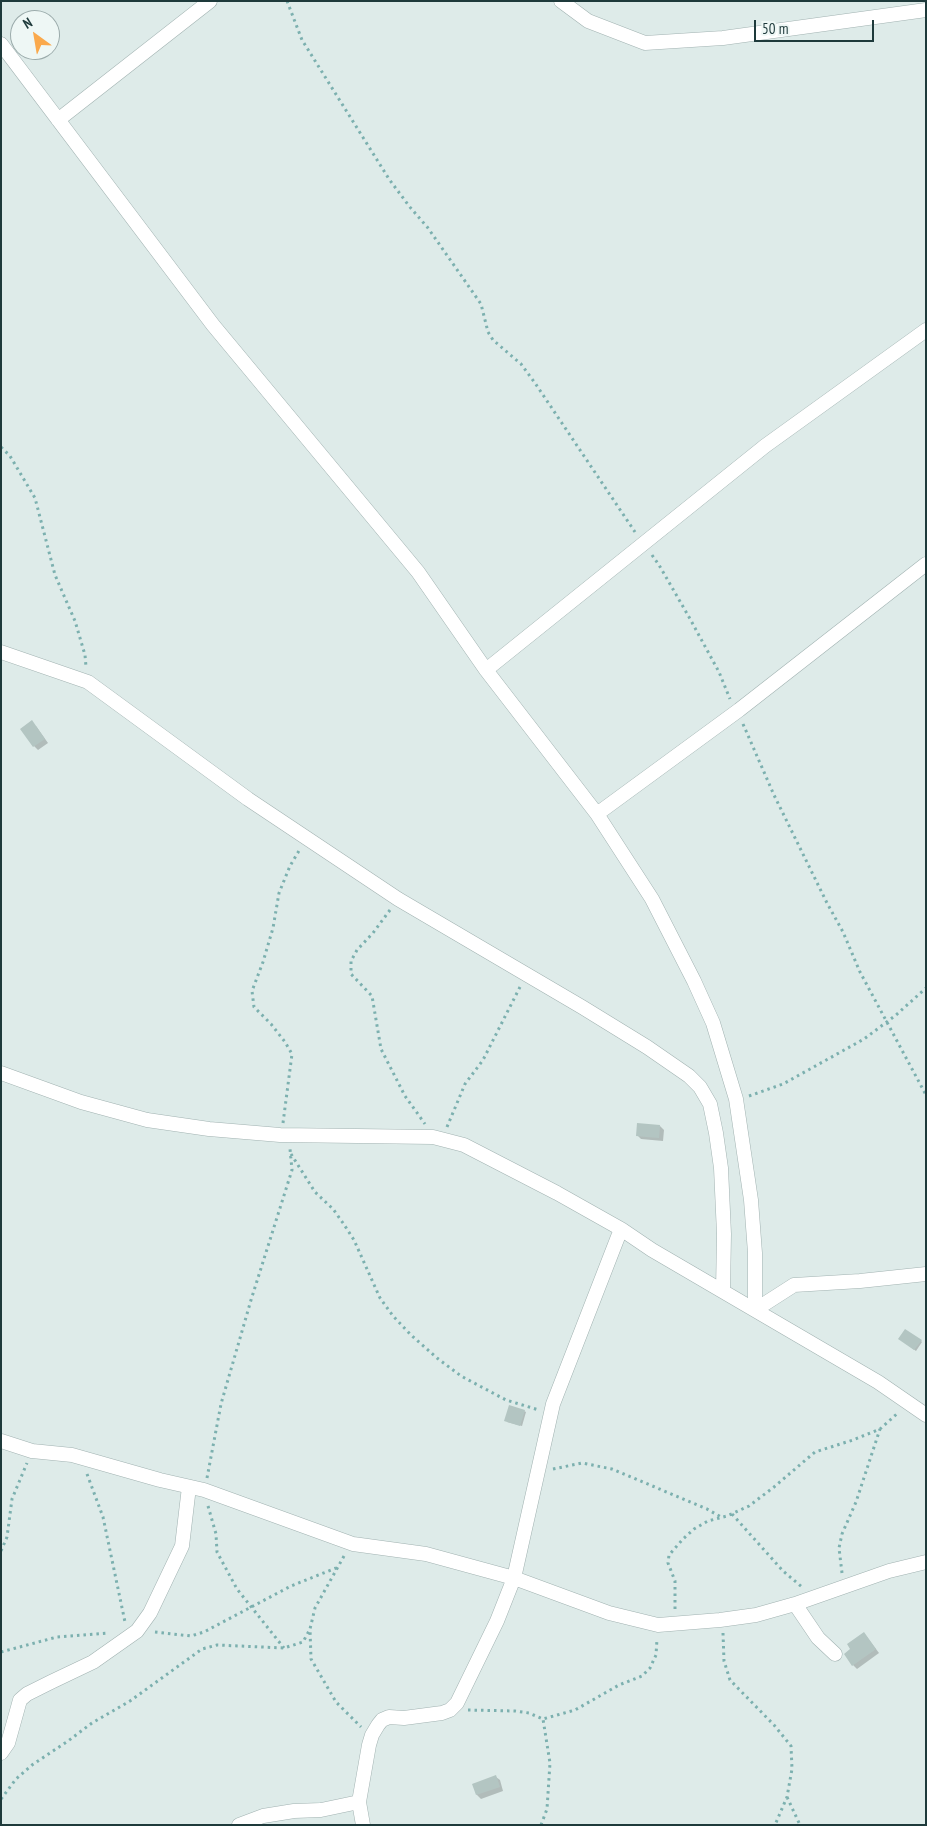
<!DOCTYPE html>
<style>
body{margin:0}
#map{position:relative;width:927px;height:1826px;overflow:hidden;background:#deebe9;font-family:"PT Sans Narrow",sans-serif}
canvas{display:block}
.frame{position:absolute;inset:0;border:2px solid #1e3a3b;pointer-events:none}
.north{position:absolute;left:10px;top:10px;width:50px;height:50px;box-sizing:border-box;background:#eef7f5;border:1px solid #9babab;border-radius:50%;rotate:328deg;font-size:14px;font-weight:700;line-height:20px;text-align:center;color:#1e3a3b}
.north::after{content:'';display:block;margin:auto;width:18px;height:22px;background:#faa94c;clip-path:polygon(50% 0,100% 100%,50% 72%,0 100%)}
.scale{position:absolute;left:754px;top:20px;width:120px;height:22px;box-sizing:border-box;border:2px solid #1e3a3b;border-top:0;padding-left:6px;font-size:15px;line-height:18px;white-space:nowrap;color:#1e3a3b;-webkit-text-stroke:4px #eef7f5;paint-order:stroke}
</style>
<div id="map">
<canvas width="927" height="1826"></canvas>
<div class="frame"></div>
<div class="north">N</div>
<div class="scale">50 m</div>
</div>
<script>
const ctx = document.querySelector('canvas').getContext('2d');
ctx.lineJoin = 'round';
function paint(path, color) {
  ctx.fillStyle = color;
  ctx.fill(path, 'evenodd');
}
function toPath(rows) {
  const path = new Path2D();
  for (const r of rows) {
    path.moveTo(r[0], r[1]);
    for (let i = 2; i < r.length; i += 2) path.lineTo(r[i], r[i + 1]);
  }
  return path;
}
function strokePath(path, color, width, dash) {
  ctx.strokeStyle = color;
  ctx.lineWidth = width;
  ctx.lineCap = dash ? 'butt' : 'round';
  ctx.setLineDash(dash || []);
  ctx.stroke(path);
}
paint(toPath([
 [36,726,48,743,38,750,34,746],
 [660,1126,664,1130,663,1141,641,1139,637,1135],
 [901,1340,921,1341,922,1342,916,1351],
 [524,1411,526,1412,522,1426,507,1422],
 [867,1637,879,1653,857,1669,853,1665],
 [496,1777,500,1780,503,1791,481,1799,477,1795,473,1784]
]), '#0003');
paint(toPath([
 [32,720,45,739,33,747,20,729],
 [637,1123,660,1125,659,1138,636,1136],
 [905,1329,922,1340,914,1350,898,1339],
 [509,1405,525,1410,520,1426,504,1421],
 [864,1632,876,1649,852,1666,844,1654,850,1649,847,1644],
 [496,1775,500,1787,476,1795,472,1784]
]), '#b3c5c2');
const street = toPath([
 [561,1,588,21,645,43,723,38,926,10],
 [1,44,213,325,418,572,486,670,597,814,652,899,694,981,713,1023,736,1099,751,1200,755,1253,755,1310],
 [58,120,210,1],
 [1,652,88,682,248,799,398,899,582,1007,647,1047,689,1076,700,1087,710,1104,716,1133,721,1168,724,1234,723,1291],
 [486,670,765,446,926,330],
 [597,814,739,710,926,564],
 [1,1073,81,1102,147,1120,209,1129,280,1135,433,1137,464,1145,557,1193,621,1229,652,1250,878,1382,926,1415],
 [755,1310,794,1285,860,1281,926,1274],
 [1,1441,32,1451,72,1455,160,1480,204,1490,353,1544,426,1554,514,1578,609,1613,658,1625,720,1620,756,1615,795,1604,889,1571,926,1562],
 [795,1604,818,1638,835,1654],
 [1,1753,8,1743,20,1700,27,1694,51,1682,93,1662,137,1631,150,1613,182,1546,189,1487],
 [239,1825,263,1816,294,1811,321,1810,359,1802],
 [363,1825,359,1802,369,1745,372,1735,378,1725,382,1720,389,1717,404,1718,442,1713,450,1710,457,1703,497,1621,514,1578,553,1404,621,1229]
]);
strokePath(street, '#a1b2b1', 15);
strokePath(toPath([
 [287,1,302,40,389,179,409,206,428,228,481,304,488,332,493,340,521,364,535,383,635,532],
 [1,447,10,456,35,498,55,575,75,621,85,655,86,667],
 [652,555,659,565,689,617,719,672,730,699],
 [743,724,774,795,827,903,843,932,860,972,926,1095],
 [390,910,373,933,357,950,351,961,351,974,372,996,381,1049,405,1096,425,1124],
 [749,1096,783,1084,864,1039,896,1015,926,988],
 [283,1123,292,1054,285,1042,271,1024,254,1007,252,991,263,962,273,928,279,893,290,866,300,849],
 [447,1127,465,1084,483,1060,520,987],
 [291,1154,315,1192,333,1209,343,1223,354,1240,380,1298,393,1316,411,1335,437,1358,461,1376,506,1400,539,1410],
 [553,1469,582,1463,612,1469,707,1509,721,1517],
 [87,1474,103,1517,125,1622],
 [207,1478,221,1404,251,1300,292,1170,290,1149],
 [208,1506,216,1534,217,1552,237,1589,284,1648],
 [732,1514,783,1571,802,1587],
 [1,1551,7,1537,12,1499,27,1463],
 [344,1556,315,1608,310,1629,311,1659,336,1702,361,1727],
 [842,1573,839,1548,842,1534,856,1502,880,1429],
 [675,1609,675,1581,668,1563,669,1555,683,1539,694,1529,708,1521,727,1516,749,1506,774,1487,815,1452,853,1440,880,1429,899,1412],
 [155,1632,191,1636,204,1632,291,1586,336,1568],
 [723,1633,724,1661,730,1680,774,1725,791,1746,792,1769,787,1797,775,1825],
 [1,1652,57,1637,109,1633],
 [468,1710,515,1711,529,1713,543,1719,575,1710,619,1685,642,1676,650,1668,656,1655,657,1639],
 [787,1797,800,1825],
 [1,1799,16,1779,32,1765,68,1741,92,1723,130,1701,202,1649,217,1645,284,1648,303,1642,310,1629],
 [541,1825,547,1809,550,1763,543,1719]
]), '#7cb0af', 3, [2.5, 4]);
strokePath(street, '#fff', 14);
</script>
